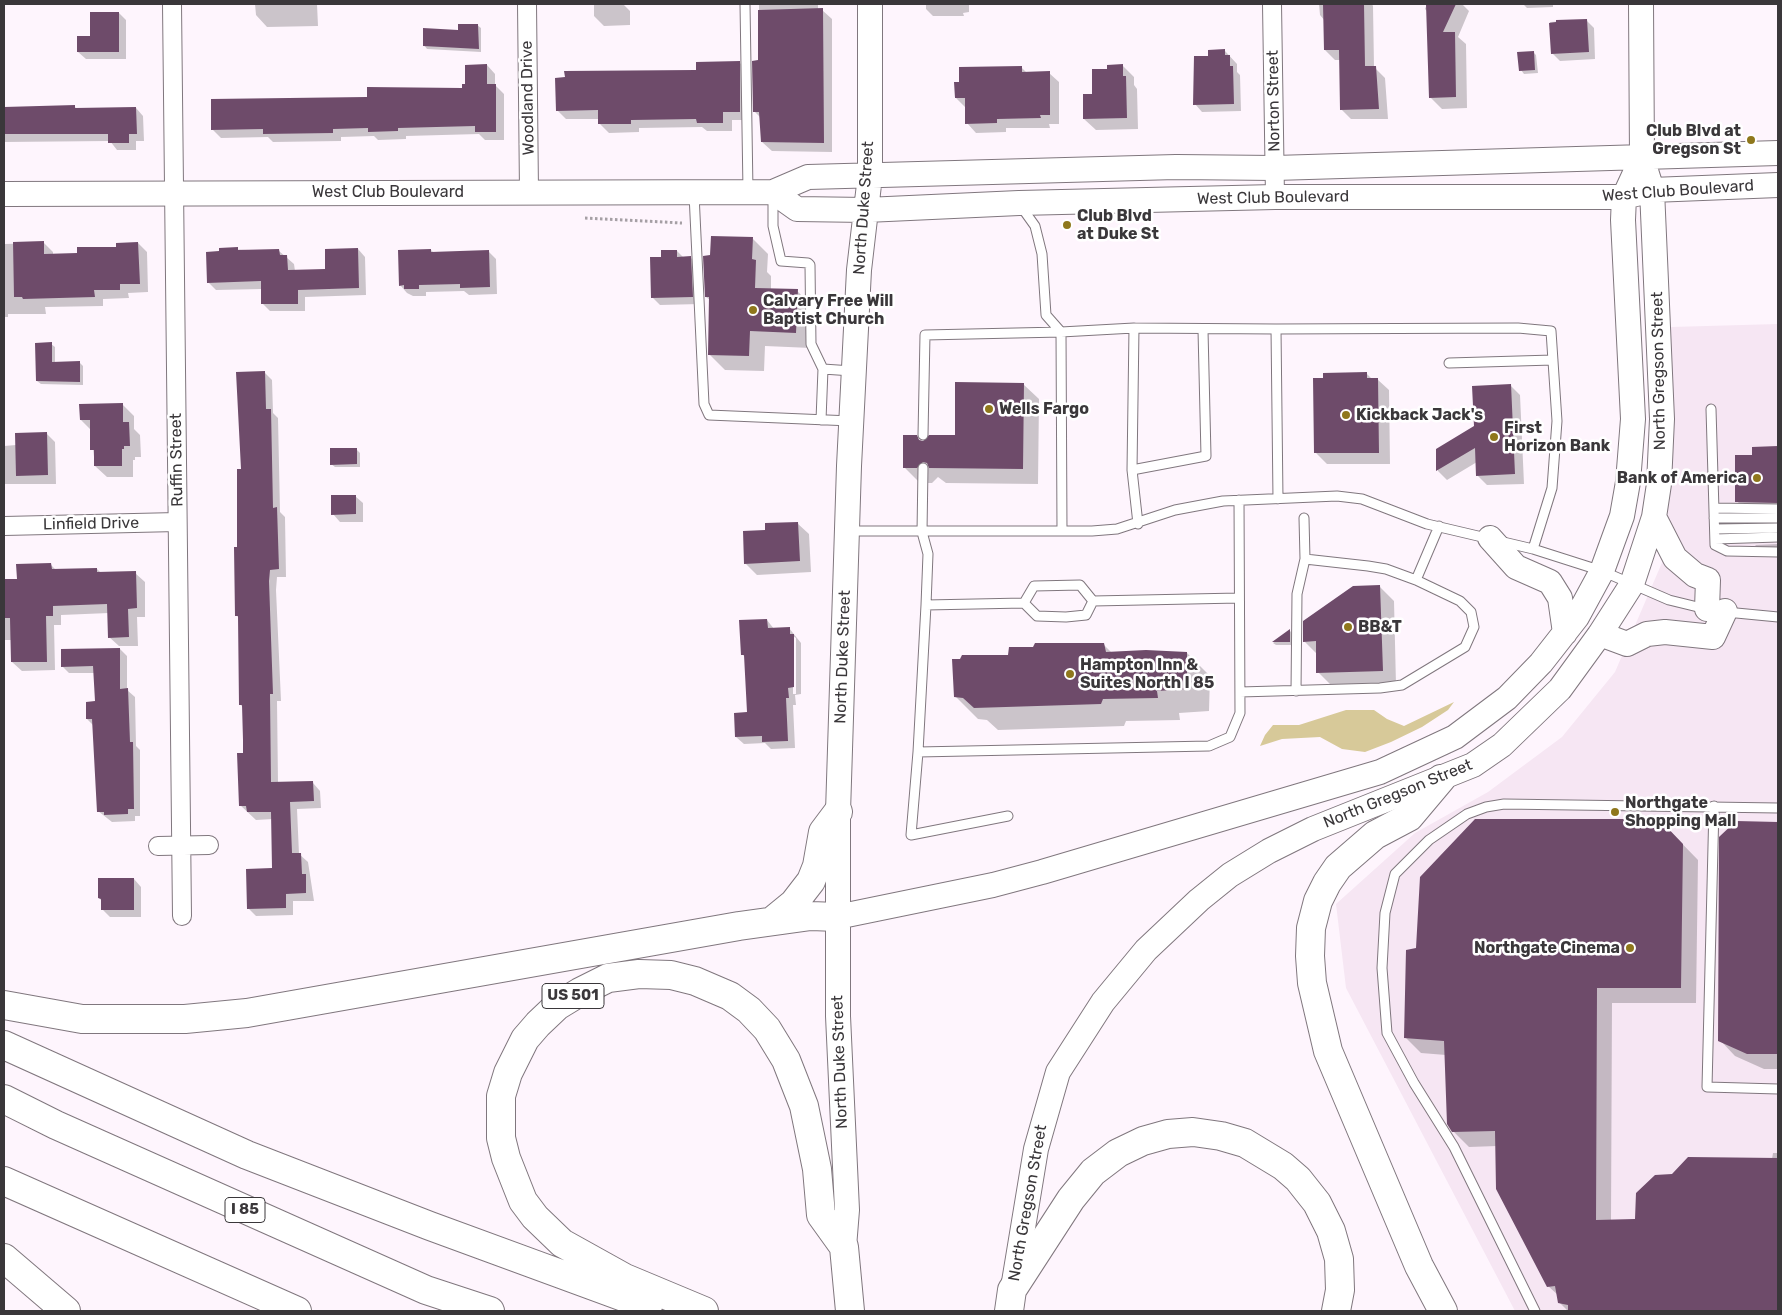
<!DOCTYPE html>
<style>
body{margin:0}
#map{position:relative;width:1782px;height:1315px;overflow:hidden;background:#fef5fd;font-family:Rubik,sans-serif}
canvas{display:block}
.frame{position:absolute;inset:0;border:5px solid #3a373a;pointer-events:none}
</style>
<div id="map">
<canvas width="1782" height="1315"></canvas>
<div class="frame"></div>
</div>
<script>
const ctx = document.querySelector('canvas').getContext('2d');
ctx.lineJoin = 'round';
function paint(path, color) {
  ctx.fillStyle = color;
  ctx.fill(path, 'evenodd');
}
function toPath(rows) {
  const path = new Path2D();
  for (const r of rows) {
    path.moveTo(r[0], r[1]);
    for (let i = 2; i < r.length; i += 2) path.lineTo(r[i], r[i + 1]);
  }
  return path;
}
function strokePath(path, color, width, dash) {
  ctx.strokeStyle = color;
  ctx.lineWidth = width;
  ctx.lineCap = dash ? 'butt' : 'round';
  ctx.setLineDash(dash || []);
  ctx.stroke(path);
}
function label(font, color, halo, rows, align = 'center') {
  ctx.font = font + ' Rubik,sans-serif';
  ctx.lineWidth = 5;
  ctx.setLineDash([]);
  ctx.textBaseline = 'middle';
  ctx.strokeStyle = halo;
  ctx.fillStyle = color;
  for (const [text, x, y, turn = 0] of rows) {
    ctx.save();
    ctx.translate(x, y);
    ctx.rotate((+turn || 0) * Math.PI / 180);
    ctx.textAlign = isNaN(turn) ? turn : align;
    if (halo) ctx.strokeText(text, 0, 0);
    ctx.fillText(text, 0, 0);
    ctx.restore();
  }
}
paint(toPath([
 [1778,324,1778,1311,1515,1311,1346,988,1336,904,1415,833,1488,792,1562,737,1615,672,1667,551,1671,327]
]), '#f6e6f3');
paint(toPath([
 [1454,702,1448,710,1422,727,1391,742,1365,752,1342,749,1320,737,1282,739,1260,746,1265,735,1273,725,1299,725,1346,710,1374,710,1387,719,1404,726]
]), '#d7c999');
paint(toPath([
 [255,4,317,4,318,26,267,27,256,15],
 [594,4,623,4,630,11,630,25,604,26,594,16],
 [759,4,818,4,818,10,822,10,832,19,832,152,772,151,762,142,760,117,754,111,759,62],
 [926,4,969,4,969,12,963,13,964,16,933,16,926,9],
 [1319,4,1372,4,1373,6,1374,67,1385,78,1388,119,1351,119,1341,109,1340,60,1335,60,1325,50,1325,21,1320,15],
 [1427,4,1462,4,1469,11,1458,37,1466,44,1467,108,1442,109,1430,97,1428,12,1425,9],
 [1523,4,1553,4,1553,7,1527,8],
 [119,13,126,20,126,59,86,59,78,52],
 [1586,20,1594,28,1595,59,1560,61,1552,53,1550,22],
 [477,25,481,28,481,52,427,49,424,45],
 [1225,51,1237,64,1237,72,1240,75,1241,111,1202,112,1195,104,1209,57],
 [1533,52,1536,55,1538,73,1524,74,1521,70],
 [739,62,748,71,749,120,732,120,732,131,707,131,702,127,639,128,639,132,609,133,600,124,600,119,566,119,557,110],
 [487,65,495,74,495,85,504,94,504,140,485,140,479,134,406,136,406,139,378,140,374,136,341,137,341,141,273,142,268,137,221,138,213,130,369,98,464,89],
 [1122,65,1134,77,1134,85,1137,89,1138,129,1096,130,1084,119,1093,95,1108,70],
 [1021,67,1027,73,1049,73,1059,82,1059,124,1049,124,1050,128,1006,128,1006,132,976,133,967,123,965,107,956,98],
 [74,106,77,109,136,108,143,116,144,141,136,141,136,150,117,150,110,141,4,142,4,108],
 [752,238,768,254,767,272,771,276,771,290,797,291,813,306,811,348,765,346,764,371,725,370,709,354,710,300,706,297],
 [44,243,53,252,53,255,79,254,138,243,147,252,148,292,128,293,129,298,103,299,103,306,45,307,46,314,8,314,8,317,4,317,4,244],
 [220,249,279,251,294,264,295,271,327,270,358,249,365,257,366,295,305,297,305,311,270,311,263,304,262,289,216,290,208,282],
 [431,250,434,253,489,252,496,259,497,294,469,295,464,291,426,292,426,296,413,296,407,293,400,285],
 [677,251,684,258,690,257,698,265,700,304,660,305,652,297,663,258],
 [51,344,55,347,55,363,79,362,83,366,83,385,41,384,37,381],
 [264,372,272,380,273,413,278,418,280,512,285,517,286,577,277,577,276,590,281,701,277,701,278,783,313,783,320,791,321,808,297,809,299,854,308,862,314,901,293,901,293,915,256,916,248,908,274,869,273,819,256,820,240,805,244,754,243,708,241,705,239,618,237,616,242,470],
 [1366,373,1372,379,1377,379,1389,390,1390,464,1327,464,1316,453],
 [1023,384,1039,399,1038,484,946,483,938,477,932,483,920,483,904,467,916,436,922,442,956,437],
 [1510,385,1520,395,1524,484,1487,485,1477,475,1477,462,1447,480,1438,471,1437,450,1475,427],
 [122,404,134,416,134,429,140,435,141,457,135,457,135,460,133,460,133,477,107,477,95,466,91,430,81,420],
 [46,433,55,442,56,484,4,484,4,446,16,445],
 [1778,447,1778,512,1746,511,1737,501,1753,456,1753,448],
 [356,449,360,453,360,467,335,467,331,464],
 [355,496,363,503,363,522,340,522,333,514],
 [797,523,809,534,811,572,757,575,745,563],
 [1778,544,1778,549,1758,548,1755,545],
 [51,565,56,570,97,569,101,573,135,573,145,582,145,617,137,617,138,646,119,646,109,637,109,613,61,615,61,625,54,625,55,670,22,671,12,662,12,640,4,640,4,580,18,580],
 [1380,587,1394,601,1396,685,1332,686,1318,672,1317,654,1304,641],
 [767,620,774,629,789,628,801,643,801,694,795,695,796,705,793,705,795,748,771,749,765,743,744,744,736,737,748,713,746,658,743,655],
 [793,636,796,638,796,694,793,694],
 [1290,631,1293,634,1293,645,1276,645,1273,643],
 [1104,645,1112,653,1187,653,1210,676,1209,711,1179,713,1180,720,1126,721,1124,726,998,730,987,720,978,719,955,696,1010,656],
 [120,649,127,656,127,690,135,697,136,746,140,750,140,816,135,816,135,821,112,822,98,811,94,726,87,719,96,702,95,673,69,673,62,666],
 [1659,820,1698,860,1696,1003,1612,1003,1611,1221,1636,1220,1672,1175,1772,1159,1773,1153,1778,1153,1778,1311,1568,1311,1559,1302,1558,1295,1548,1286,1497,1146,1469,1147,1453,1131,1446,1055,1421,1053,1405,1037,1418,949],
 [1737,822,1778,823,1778,1069,1764,1069,1735,1056,1720,1040],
 [134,879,141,887,141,917,110,917,103,910,102,901,99,898]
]), '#0003');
paint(toPath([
 [1323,4,1364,4,1365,66,1376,66,1379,109,1340,110,1339,50,1324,50],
 [1426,4,1456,4,1443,32,1455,32,1456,97,1429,98],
 [823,8,824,143,761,142,759,112,753,112,752,61,758,60,758,10],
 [90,12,119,12,119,52,77,52,77,36,90,36],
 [1587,19,1589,52,1551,54,1549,23,1556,22,1556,20],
 [458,24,478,24,479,49,423,46,423,28,458,30],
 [1225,49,1225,55,1230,55,1230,66,1233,66,1234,104,1193,105,1194,56,1208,56,1208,50],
 [1534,51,1535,70,1519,71,1517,52],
 [740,61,740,112,723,112,723,123,697,123,696,119,631,120,631,124,598,124,598,110,556,111,555,78,565,77,564,71,696,70,696,62],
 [487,64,487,84,496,84,496,132,475,132,475,126,398,128,398,131,368,132,368,128,333,129,333,133,263,134,263,129,211,130,211,99,367,97,367,87,462,88,462,84,465,84,465,65],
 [1123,64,1123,76,1126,76,1127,118,1083,119,1083,94,1092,94,1092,69,1107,69,1107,65],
 [1022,66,1022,72,1050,71,1050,115,1040,115,1041,118,997,119,997,123,965,124,965,98,955,98,954,82,959,82,959,67],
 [75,105,75,108,136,107,137,134,129,134,129,143,108,143,108,134,4,134,4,107],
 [711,236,753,237,752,259,756,260,755,288,798,289,796,333,750,331,749,356,708,355,709,297,705,297,703,256,710,255],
 [44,241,44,254,77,253,77,247,116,247,116,243,138,242,140,284,120,284,120,290,94,290,95,297,23,299,22,297,14,297,13,242],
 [238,247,238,250,279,249,280,255,287,255,288,270,325,269,325,249,358,248,359,288,298,290,298,304,261,304,261,281,207,283,206,252,219,251,219,248],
 [431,249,431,252,489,250,490,287,460,288,460,284,419,285,419,289,404,289,404,285,399,286,398,250],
 [661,250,677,250,677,257,691,256,693,297,651,298,650,257,661,257],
 [52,342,52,362,80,361,80,382,36,381,35,343],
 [265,371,266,409,271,409,273,508,277,507,279,569,270,570,269,581,273,694,270,694,271,782,313,781,314,801,290,802,292,853,301,853,302,874,306,874,306,893,286,894,286,908,247,909,246,869,272,868,271,812,247,812,246,806,239,806,237,753,243,753,243,740,242,705,239,705,238,616,235,616,234,547,237,547,237,469,241,469,236,372],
 [1367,372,1367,378,1378,378,1379,453,1314,453,1313,378,1323,378,1323,373],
 [955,382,1024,383,1023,469,929,468,927,463,923,462,917,468,903,468,903,435,917,435,919,440,923,441,929,435,955,435],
 [1511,384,1515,474,1476,476,1475,448,1436,471,1436,449,1474,426,1472,386],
 [123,403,123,422,129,422,130,446,124,446,124,449,122,449,122,466,94,466,94,450,90,450,90,420,80,420,79,404],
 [47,432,48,475,16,476,15,433],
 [1778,446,1778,503,1735,502,1735,455,1752,455,1752,447],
 [330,448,357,448,357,464,330,465],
 [331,495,356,495,356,514,331,515],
 [798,522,800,561,744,564,743,531,765,530,765,523],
 [51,563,52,569,97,568,97,572,136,571,137,608,128,609,129,637,108,638,107,604,53,606,53,616,46,616,47,662,11,662,10,618,4,618,4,579,17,579,16,564],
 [1380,585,1383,671,1316,673,1316,641,1303,642,1303,621,1353,586],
 [767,619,768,628,790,627,790,634,794,634,794,687,788,688,789,698,786,698,788,741,762,742,762,736,735,737,734,713,747,712,744,655,741,655,739,620],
 [1290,629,1290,642,1272,642],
 [1035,643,1104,643,1106,652,1146,650,1187,652,1187,689,1157,691,1158,698,1103,699,1101,704,974,708,963,698,954,697,952,659,960,659,962,655,1008,655,1009,647,1033,647],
 [120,648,120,689,128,688,130,742,133,742,134,809,128,809,128,814,104,815,104,812,97,812,92,719,86,719,86,702,95,701,93,666,61,667,61,649],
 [1475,819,1659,819,1683,844,1681,988,1597,988,1596,1220,1635,1219,1636,1193,1655,1175,1672,1174,1688,1157,1778,1158,1778,1311,1568,1311,1568,1305,1558,1303,1555,1286,1547,1287,1496,1189,1495,1131,1452,1132,1447,1124,1444,1041,1404,1038,1406,950,1416,948,1420,877],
 [1736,821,1778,822,1778,1054,1747,1054,1718,1041,1719,837],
 [98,878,134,878,134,910,101,910,101,899,98,898]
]), '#6e4b6a');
const lane = toPath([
 [745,4,748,191],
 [694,194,704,404,709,415,851,421],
 [773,195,773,226,781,261,808,263,810,265,811,344,823,369],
 [1020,205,1035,226,1042,254,1046,315,1061,332,1134,328],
 [1276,329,1518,328,1551,331,1557,421,1552,488,1533,549],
 [1449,363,1553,360],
 [1711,409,1715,545,1727,551,1778,552],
 [821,420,823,369,852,371],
 [923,435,925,335,1061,332,1062,531],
 [923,468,922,532,928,554,926,605],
 [1132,470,1206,456,1203,330],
 [1714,508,1778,509],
 [1304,518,1305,559,1368,566,1386,569,1416,580],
 [1714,518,1778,518],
 [1138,524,1132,470,1134,328,1276,329,1278,499],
 [1715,529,1778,528],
 [849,531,1092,531,1117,529,1175,510,1223,501,1337,496,1362,499,1427,524,1533,549,1602,571,1669,600,1706,609],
 [1715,539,1778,537],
 [1093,601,1086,615,1066,617,1037,616,1024,603,926,605,918,752,1209,746,1230,737,1240,713,1239,500],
 [1093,601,1239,598],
 [1024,603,1034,586,1080,585,1093,601],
 [1726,612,1778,617],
 [1296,691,1297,594,1305,559],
 [1240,692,1380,688,1402,685,1465,647,1474,627,1471,612,1460,601,1416,580,1439,526],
 [918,752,911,835,1008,816],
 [1714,806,1707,1087,1778,1089],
 [1535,1311,1454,1147,1414,1083,1387,1033,1382,968,1385,913,1395,874,1429,840,1467,814,1486,807,1504,804,1778,808]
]);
const street = toPath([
 [172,4,182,916],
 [527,4,529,192],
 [1272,4,1275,197],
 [4,526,177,522],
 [158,846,209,845]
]);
const secondary = toPath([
 [773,192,797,209,866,210,1019,203,1275,197,1624,197,1652,190,1778,185],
 [4,194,773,192,808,177,1176,167,1275,168,1778,153],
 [1654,517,1675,558,1695,575,1708,580,1707,609],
 [1490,538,1516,567,1550,582,1560,598,1565,633],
 [1600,634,1627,644,1647,634,1665,632,1713,637,1725,611],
 [837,917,993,885,1042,872,1380,772,1455,737,1507,698,1541,663,1577,617,1602,571,1622,516,1628,482,1633,419,1623,220,1624,197,1642,158],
 [844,1247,847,1210,838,1016,838,812,849,466,859,270,870,176,870,4],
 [1013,1288,1036,1149,1058,1072,1103,1002,1146,950,1199,900,1230,875,1269,851,1313,829,1473,765,1502,745,1560,689,1600,634,1632,584,1654,517,1659,484,1662,419,1652,190,1642,158,1641,4]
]);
const highway = toPath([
 [1441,779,1409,817,1375,835,1338,867,1327,883,1318,901,1311,928,1310,956,1312,983,1328,1051,1419,1266,1443,1311],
 [772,921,794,903,811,881,817,866,823,832,838,812],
 [4,1005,82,1019,185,1019,247,1013,739,926,811,916,837,917],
 [4,1045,247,1155,430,1226,648,1306],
 [4,1099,56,1125,426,1290,490,1311],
 [4,1181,297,1311],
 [4,1258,66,1311],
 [704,1311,625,1278,562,1243,535,1217,523,1201,506,1158,501,1138,501,1096,508,1073,525,1039,538,1024,557,1006,580,992,608,978,639,974,671,975,695,981,730,996,749,1010,767,1029,786,1060,804,1106,817,1169,821,1215,844,1247,850,1311],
 [1009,1311,1012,1290,1071,1199,1093,1172,1118,1153,1143,1141,1168,1134,1193,1132,1221,1136,1245,1143,1283,1166,1298,1179,1317,1203,1331,1231,1339,1259,1340,1290,1336,1311]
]);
strokePath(lane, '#80777e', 11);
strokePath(street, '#80777e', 20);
strokePath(secondary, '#80777e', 26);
strokePath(highway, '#80777e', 30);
strokePath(toPath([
 [585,218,682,223]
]), '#a59fa4', 3, [2.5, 2.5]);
strokePath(lane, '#fff', 9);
strokePath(street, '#fff', 18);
strokePath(secondary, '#fff', 24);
strokePath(highway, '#fff', 28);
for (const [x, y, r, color] of [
 [1751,140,5,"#8f771c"],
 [1067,225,5,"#8f771c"],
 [753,310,5,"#8f771c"],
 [989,409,5,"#8f771c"],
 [1346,415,5,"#8f771c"],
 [1494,437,5,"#8f771c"],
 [1757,478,5,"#8f771c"],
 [1348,627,5,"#8f771c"],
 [1070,674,5,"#8f771c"],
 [1615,812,5,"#8f771c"],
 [1630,948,5,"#8f771c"]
]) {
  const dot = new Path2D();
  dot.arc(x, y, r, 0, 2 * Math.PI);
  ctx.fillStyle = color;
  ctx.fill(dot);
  strokePath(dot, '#fff', 2);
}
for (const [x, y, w] of [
 [573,996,62],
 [245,1210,40]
]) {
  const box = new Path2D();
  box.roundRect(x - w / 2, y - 12.5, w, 25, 4);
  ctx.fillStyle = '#fff';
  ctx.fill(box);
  strokePath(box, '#3a373a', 1);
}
label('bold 15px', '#3a373a', null, [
 ["US 501",573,996],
 ["I 85",245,1210]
]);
label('16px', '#3a373a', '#fff', [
 ["Woodland Drive",528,98,-91],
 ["Norton Street",1274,101,-91],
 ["West Club Boulevard",1678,191,-4],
 ["West Club Boulevard",388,192],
 ["West Club Boulevard",1273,198,-1],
 ["North Duke Street",864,208,-86],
 ["North Gregson Street",1659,371,-91],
 ["Ruffin Street",177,460,-91],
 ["Linfield Drive",91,524,-1],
 ["North Duke Street",843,657,-88],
 ["North Gregson Street",1398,794,-22],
 ["North Duke Street",840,1062,-92],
 ["North Gregson Street",1028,1203,-80]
]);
label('bold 16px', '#3a373a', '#fff', [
 ["Club Blvd at",1741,131,"right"],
 ["Gregson St",1741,149,"right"],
 ["Club Blvd",1077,216],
 ["at Duke St",1077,234],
 ["Calvary Free Will",763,301],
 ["Baptist Church",763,319],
 ["Wells Fargo",999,409],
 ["Kickback Jack's",1356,415],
 ["First",1504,428],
 ["Horizon Bank",1504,446],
 ["Bank of America",1747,478,"right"],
 ["BB&T",1358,627],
 ["Hampton Inn &",1080,665],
 ["Suites North I 85",1080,683],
 ["Northgate",1625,803],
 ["Shopping Mall",1625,821],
 ["Northgate Cinema",1620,948,"right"]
], 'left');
</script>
